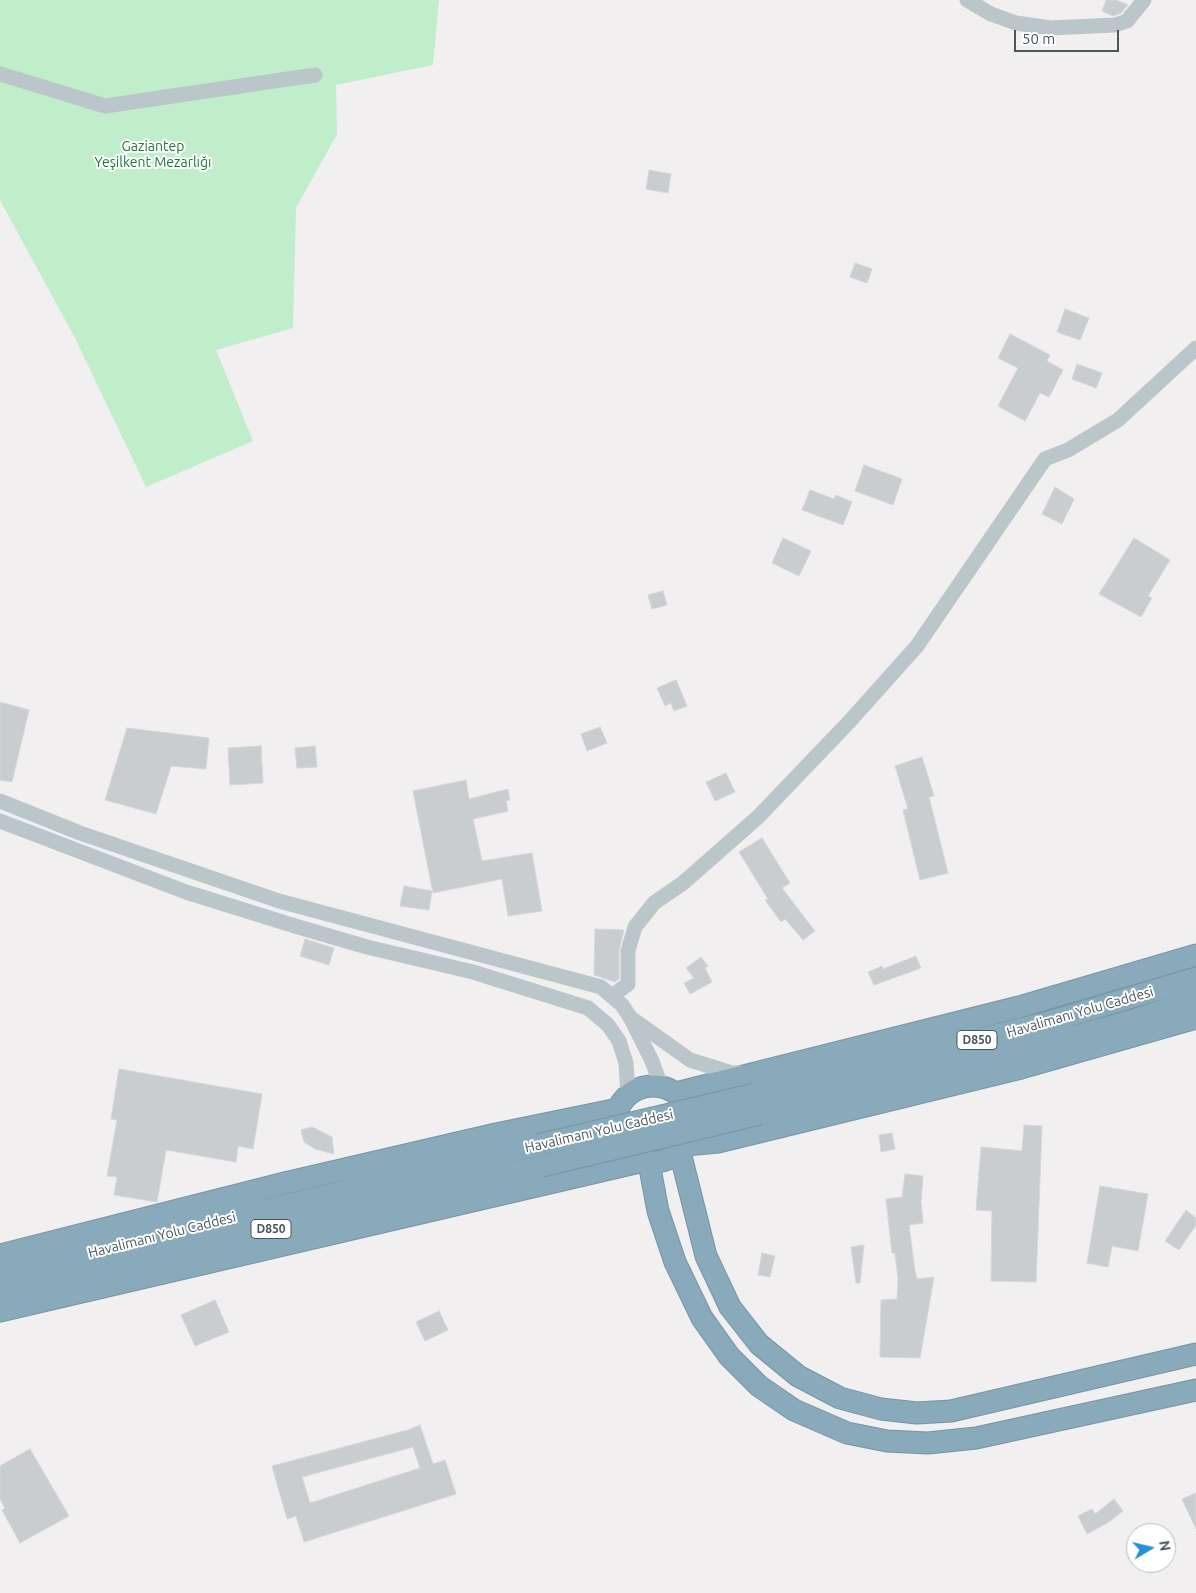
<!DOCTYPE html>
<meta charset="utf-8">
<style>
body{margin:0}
#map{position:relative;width:1196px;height:1593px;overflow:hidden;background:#f1efef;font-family:Ubuntu,sans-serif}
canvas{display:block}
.north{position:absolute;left:1126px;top:1523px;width:50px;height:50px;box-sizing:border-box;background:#fff;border:1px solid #b6bbbd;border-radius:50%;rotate:81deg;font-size:14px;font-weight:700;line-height:20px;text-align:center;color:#48555b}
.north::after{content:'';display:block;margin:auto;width:18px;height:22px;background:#2390d8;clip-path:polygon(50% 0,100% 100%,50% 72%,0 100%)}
.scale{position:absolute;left:1014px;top:30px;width:105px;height:22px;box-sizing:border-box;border:2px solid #48555b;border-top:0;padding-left:6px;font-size:15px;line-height:18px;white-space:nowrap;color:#48555b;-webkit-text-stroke:4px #fff;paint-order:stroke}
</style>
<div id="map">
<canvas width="1196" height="1593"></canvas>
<div class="north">N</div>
<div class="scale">50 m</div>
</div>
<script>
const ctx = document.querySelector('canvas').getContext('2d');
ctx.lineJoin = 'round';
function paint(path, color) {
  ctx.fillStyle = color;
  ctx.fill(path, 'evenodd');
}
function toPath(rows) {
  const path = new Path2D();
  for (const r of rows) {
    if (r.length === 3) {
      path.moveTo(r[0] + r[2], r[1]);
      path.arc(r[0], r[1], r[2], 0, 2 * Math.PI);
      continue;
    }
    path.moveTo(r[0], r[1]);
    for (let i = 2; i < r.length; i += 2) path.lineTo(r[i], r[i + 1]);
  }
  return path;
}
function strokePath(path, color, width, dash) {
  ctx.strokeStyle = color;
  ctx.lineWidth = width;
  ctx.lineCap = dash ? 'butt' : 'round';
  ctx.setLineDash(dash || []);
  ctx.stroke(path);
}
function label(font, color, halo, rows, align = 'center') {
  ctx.font = font + ' Ubuntu,sans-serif';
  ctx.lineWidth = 4;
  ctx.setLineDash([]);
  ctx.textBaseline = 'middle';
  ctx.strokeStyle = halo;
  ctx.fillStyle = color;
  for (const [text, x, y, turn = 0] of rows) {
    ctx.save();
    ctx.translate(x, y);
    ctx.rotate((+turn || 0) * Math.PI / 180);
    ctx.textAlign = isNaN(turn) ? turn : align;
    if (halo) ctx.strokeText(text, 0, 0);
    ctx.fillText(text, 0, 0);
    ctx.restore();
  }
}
paint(toPath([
 [0,0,439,0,433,65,336,85,337,134,296,208,293,328,216,350,253,441,146,487,75,338,0,200]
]), '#c0edca');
const building = toPath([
 [1106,0,1116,0,1128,5,1121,13,1113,16,1102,11,1106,0],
 [649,170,671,174,668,193,646,189,649,170],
 [855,263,872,269,867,283,850,277,855,263],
 [1065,309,1089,318,1080,340,1057,332,1065,309],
 [1010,334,1050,355,1047,361,1063,370,1049,397,1040,393,1025,421,998,406,1018,368,998,358,1010,334],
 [1077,364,1102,373,1096,388,1072,379,1077,364],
 [864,465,902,479,893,505,855,491,864,465],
 [1055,487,1074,499,1062,524,1042,514,1055,487],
 [810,490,834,499,836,495,852,502,843,525,802,510,810,490],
 [783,538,811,551,799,576,772,563,783,538],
 [1134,538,1170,560,1148,596,1152,598,1141,617,1099,594,1134,538],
 [663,591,667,605,652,609,648,595,663,591],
 [676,680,687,706,674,711,671,703,665,706,657,688,676,680],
 [0,702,29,710,12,782,0,780,0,702],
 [600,727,607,743,587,751,581,734,600,727],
 [127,728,209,738,206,769,171,766,156,814,105,800,127,728],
 [261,746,263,783,230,785,228,748,261,746],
 [315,746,317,767,297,768,295,748,315,746],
 [922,757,934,796,929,797,948,873,920,880,903,810,908,809,895,766,922,757],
 [726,773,735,792,715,801,706,782,726,773],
 [466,780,469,799,508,789,510,800,506,801,508,811,473,819,482,861,532,853,542,911,508,916,502,879,433,893,413,791,466,780],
 [762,838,790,883,782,888,815,931,803,940,785,919,781,922,765,900,768,899,739,852,762,838],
 [404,886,432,891,429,910,400,906,404,886],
 [595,929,624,930,619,951,619,979,615,982,594,975,595,929],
 [305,939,334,948,329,965,300,956,305,939],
 [916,956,921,968,874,985,868,972,882,966,883,969,916,956],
 [701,957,708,966,705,968,712,982,690,994,684,983,694,978,686,968,701,957],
 [119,1069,262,1094,253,1149,238,1146,236,1162,166,1150,157,1202,114,1195,117,1177,107,1176,117,1120,111,1119,119,1069],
 [1024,1125,1042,1126,1036,1282,991,1281,992,1211,976,1210,981,1147,1022,1151,1024,1125],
 [312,1127,332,1137,334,1154,315,1149,304,1142,301,1130,312,1127],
 [892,1133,895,1149,881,1152,879,1135,892,1133],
 [905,1174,923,1176,921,1202,923,1223,909,1225,915,1271,917,1279,934,1277,920,1358,880,1357,881,1300,897,1299,898,1279,895,1253,892,1253,886,1199,902,1197,905,1174],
 [1100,1186,1148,1194,1138,1251,1112,1246,1108,1267,1087,1263,1100,1186],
 [1186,1210,1196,1218,1196,1225,1179,1250,1165,1241,1186,1210],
 [864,1245,860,1283,856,1283,851,1247,864,1245],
 [762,1253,775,1256,770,1277,758,1275,762,1253],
 [215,1300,229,1332,195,1346,181,1315,215,1300],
 [439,1311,448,1330,425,1341,416,1322,439,1311],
 [420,1425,433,1464,445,1460,456,1494,304,1542,296,1516,287,1519,272,1466,408,1430,420,1425],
 [413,1447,420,1468,310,1503,302,1477,413,1447],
 [30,1449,69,1516,20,1543,2,1510,5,1508,0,1499,0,1466,30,1449],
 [1196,1493,1196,1529,1182,1499,1196,1493],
 [1114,1499,1123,1511,1109,1522,1087,1534,1078,1516,1092,1509,1095,1514,1114,1499]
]);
paint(building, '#c9cdd0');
strokePath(building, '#d3d6da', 1);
const highway = toPath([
 [653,1124,38],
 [676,1093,1019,1007,1196,955],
 [755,1094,1045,1023,1196,978],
 [760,1114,1039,1046,1137,1019,1196,999],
 [686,1145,718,1142,1021,1068,1196,1018],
 [680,1152,706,1256,730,1307,759,1344,798,1376,840,1398,881,1409,917,1413,951,1411,1196,1354],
 [649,1163,658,1211,675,1262,702,1318,729,1356,759,1386,794,1410,847,1433,887,1441,928,1443,976,1438,1196,1390],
 [0,1255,285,1183,496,1134,618,1109],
 [0,1273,538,1145],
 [0,1293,542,1166],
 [0,1311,644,1161]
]);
strokePath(highway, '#7595a7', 23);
strokePath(toPath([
 [967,0,991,14,1016,23,1051,28,1115,25,1127,21,1144,0],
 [0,74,105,106,315,75],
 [0,801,80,833,279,901,601,987,622,1005,630,1017,652,1061,661,1086],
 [0,821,186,892,295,926,367,947,473,972,588,1008,608,1025,619,1041,626,1063,628,1095],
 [612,996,628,984,628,951,635,927,654,903,683,883,758,817,849,722,917,646,1045,459,1068,450,1118,420,1196,348],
 [634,1020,690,1060,732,1073,741,1073]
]), '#bbc6cb', 15);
strokePath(highway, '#89aabb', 21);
const highwayBridge = toPath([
 [538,1145,755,1094],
 [542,1166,760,1114]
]);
strokePath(highwayBridge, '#7595a7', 23, []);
strokePath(highwayBridge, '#89aabb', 21);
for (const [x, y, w] of [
 [977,1040,40],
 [271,1229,40]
]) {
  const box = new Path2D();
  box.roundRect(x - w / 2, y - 9.5, w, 19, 4);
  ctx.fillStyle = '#fff';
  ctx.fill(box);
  strokePath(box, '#48555b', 1);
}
label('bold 12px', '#48555b', null, [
 ["D850",977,1040],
 ["D850",271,1229]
]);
label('14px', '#1c793b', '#fff', [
 ["Gaziantep",153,146],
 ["Yeşilkent Mezarlığı",153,162]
]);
label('14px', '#48555b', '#fff', [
 ["Havalimanı Yolu Caddesi",1080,1012,-16],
 ["Havalimanı Yolu Caddesi",599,1131,-13],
 ["Havalimanı Yolu Caddesi",162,1235,-14]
]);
</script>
